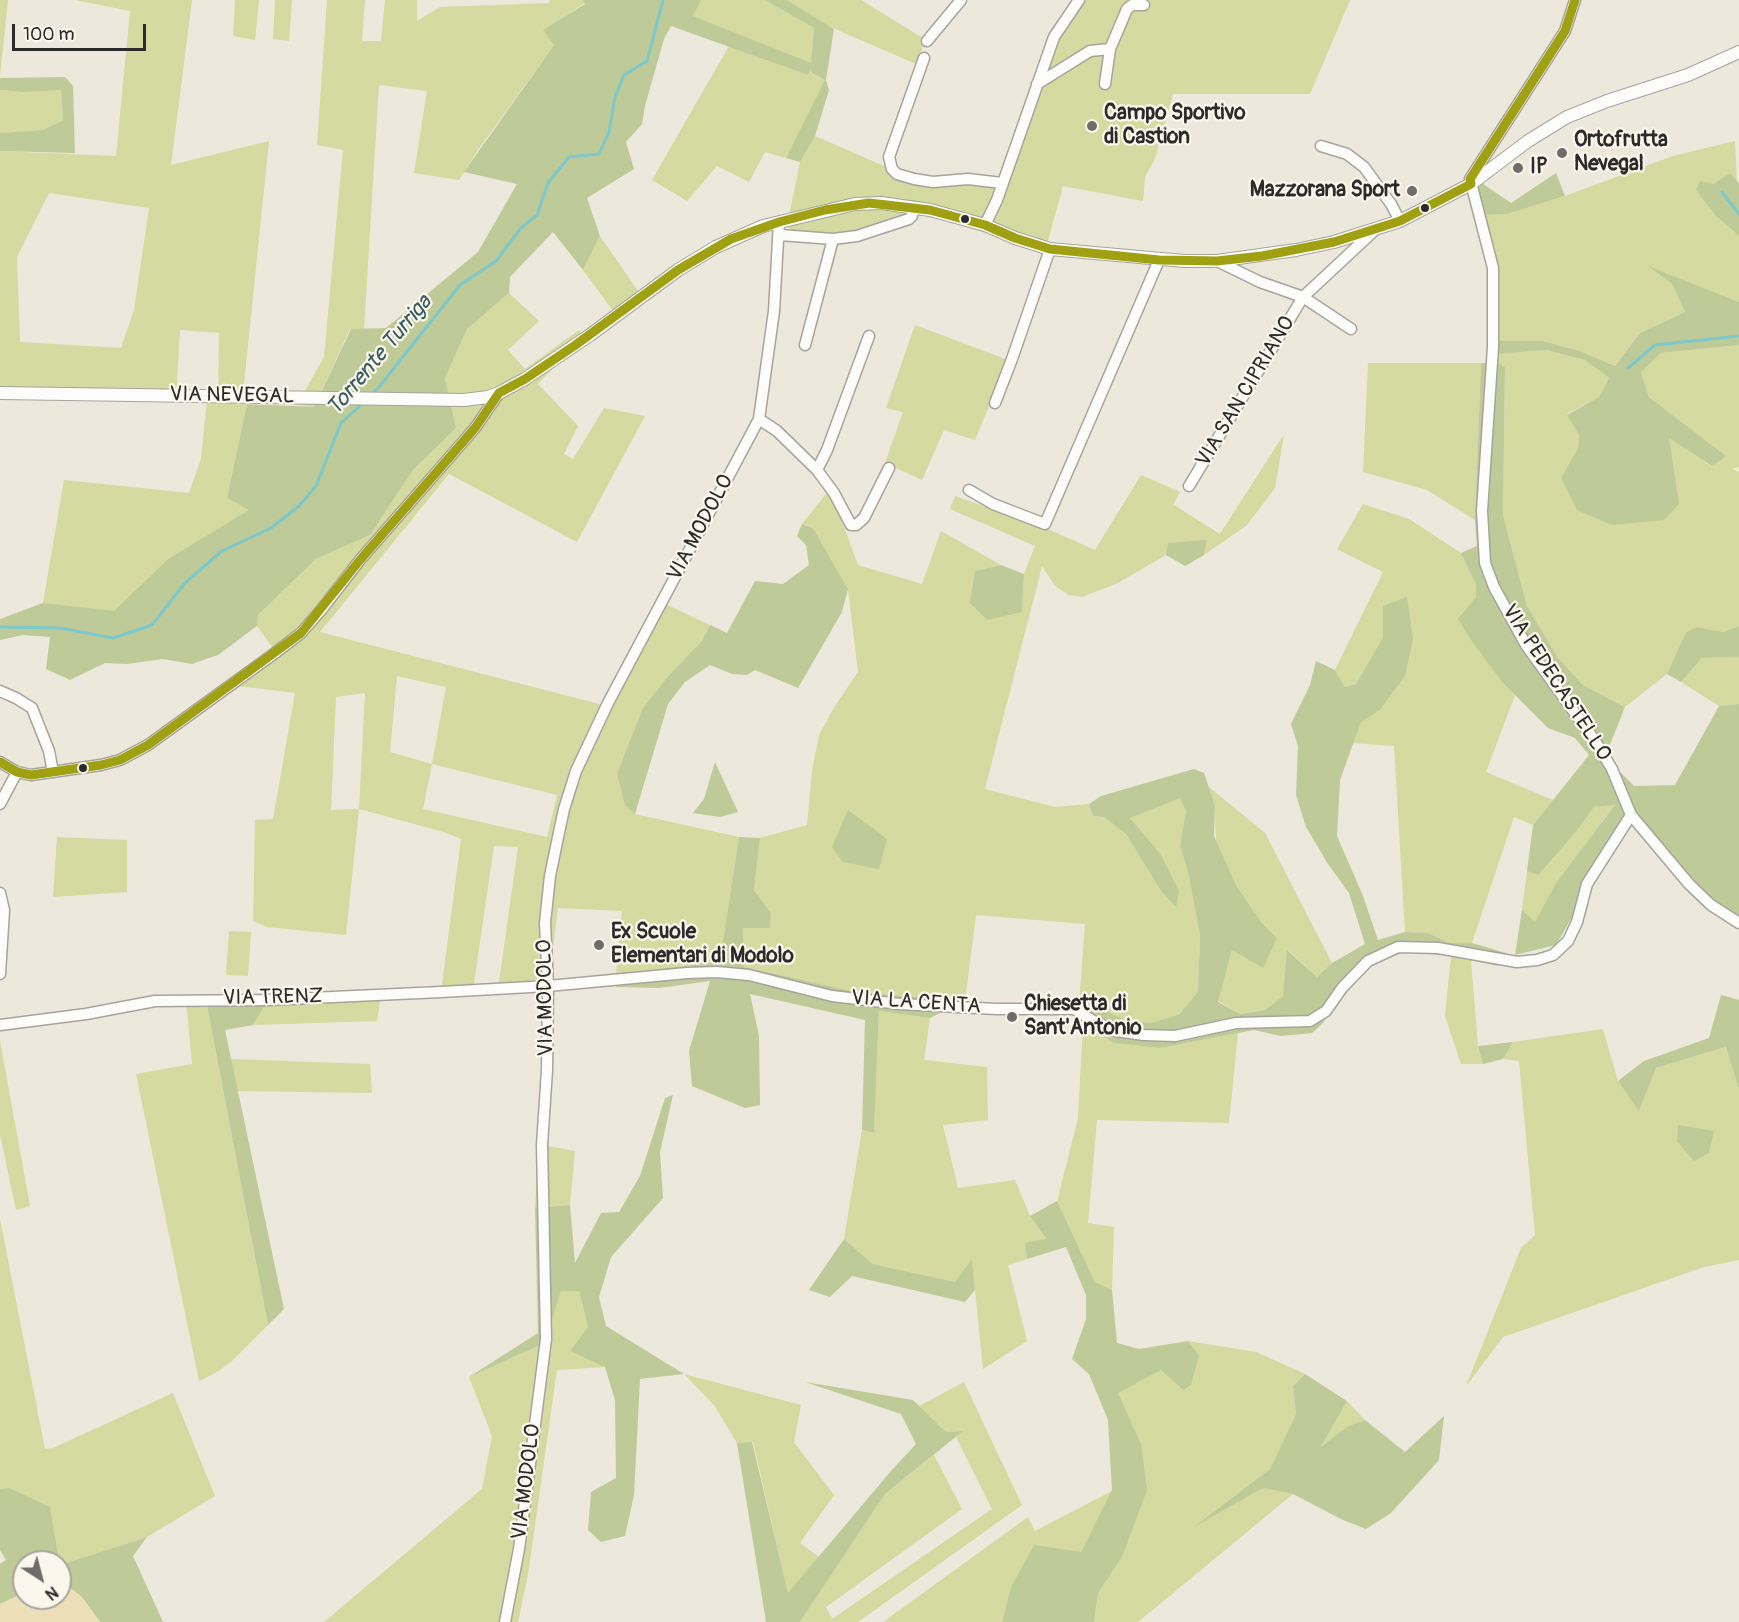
<!DOCTYPE html>
<style>
body{margin:0}
#map{position:relative;width:1739px;height:1622px;overflow:hidden;background:#ece8db;font-family:Pangolin,sans-serif}
canvas{display:block}
.north{position:absolute;left:12px;top:1550px;width:60px;height:60px;box-sizing:border-box;background:#fbf7ec;border:2px solid #a8a59f;border-radius:50%;rotate:144deg;font-size:16px;font-weight:700;line-height:24px;text-align:center;color:#2b2b2b}
.north::after{content:'';display:block;margin:auto;width:21px;height:27px;background:#6f6d69;clip-path:polygon(50% 0,100% 100%,50% 72%,0 100%)}
.scale{position:absolute;left:12px;top:24px;width:134px;height:27px;box-sizing:border-box;border:3px solid #2b2b2b;border-top:0;padding-left:8px;font-size:18px;line-height:21px;white-space:nowrap;color:#2b2b2b;-webkit-text-stroke:4px #fbf7ec;paint-order:stroke}
</style>
<div id="map">
<canvas width="1739" height="1622"></canvas>
<div class="north">N</div>
<div class="scale">100 m</div>
</div>
<script>
const ctx = document.querySelector('canvas').getContext('2d');
ctx.lineJoin = 'round';
function paint(path, color) {
  ctx.fillStyle = color;
  ctx.fill(path, 'evenodd');
}
function toPath(rows) {
  const path = new Path2D();
  for (const r of rows) {
    path.moveTo(r[0], r[1]);
    for (let i = 2; i < r.length; i += 2) path.lineTo(r[i], r[i + 1]);
  }
  return path;
}
function strokePath(path, color, width, dash) {
  ctx.strokeStyle = color;
  ctx.lineWidth = width;
  ctx.lineCap = dash ? 'butt' : 'round';
  ctx.setLineDash(dash || []);
  ctx.stroke(path);
}
function label(font, color, halo, rows, align = 'center') {
  ctx.font = font + ' Pangolin,sans-serif';
  ctx.lineWidth = 4.5;
  ctx.setLineDash([]);
  ctx.textBaseline = 'middle';
  ctx.strokeStyle = halo;
  ctx.fillStyle = color;
  for (const [text, x, y, turn = 0] of rows) {
    ctx.save();
    ctx.translate(x, y);
    ctx.rotate((+turn || 0) * Math.PI / 180);
    ctx.textAlign = isNaN(turn) ? turn : align;
    if (halo) ctx.strokeText(text, 0, 0);
    ctx.fillText(text, 0, 0);
    ctx.restore();
  }
}
paint(toPath([
 [0,0,8,0,0,76],
 [75,0,192,0,171,165,269,141,242,403,247,404,227,498,250,510,168,559,114,612,43,603,64,480,189,493,201,459,207,401,218,401,219,333,180,330,176,400,0,396,0,151,116,156,130,11],
 [49,193,149,208,134,310,121,348,20,342,17,257],
 [235,0,259,0,255,40,233,36],
 [275,0,292,0,289,41,273,39],
 [327,0,365,0,362,41,381,41,385,0,417,0,417,21,440,7,549,3,550,0,583,0,585,3,544,30,554,45,478,150,459,180,414,173,427,91,379,85,364,329,350,329,314,407,297,405,324,357,343,150,317,145],
 [701,0,765,0,814,28,811,72,826,80,786,158,765,152,749,182,717,166,687,201,652,180,729,46,808,75,811,64,692,16],
 [787,0,861,0,926,40,916,64,826,25],
 [1079,0,1350,0,1310,94,1173,94,1155,159,1145,177,1143,201,1063,186,1045,252,935,217,909,213,908,216,842,235,793,232,787,226,800,162,815,136,914,179,1002,184,1031,90],
 [61,89,63,120,43,130,0,133,0,90,23,92],
 [1735,141,1737,181,1730,173,1713,184,1716,216,1739,236,1739,302,1650,267,1672,284,1685,312,1640,333,1615,366,1580,351,1543,341,1498,341,1484,215,1507,214,1565,196,1673,156],
 [600,236,642,297,616,315,583,270],
 [509,293,539,321,508,350,525,369,579,330,585,338,574,346,538,384,578,426,564,454,573,459,604,408,645,416,577,542,449,474,320,632,607,706,661,602,710,625,702,641,671,673,635,814,739,837,721,962,616,974,622,911,558,908,548,986,498,989,518,847,494,846,473,990,441,992,461,839,444,832,359,809,346,935,267,927,253,921,255,820,273,819,295,693,238,686,277,654,257,626,258,615,316,559,370,535,413,470,456,428,445,378,467,329],
 [397,676,446,687,432,764,390,752],
 [365,693,359,809,331,810,336,697],
 [432,764,557,795,547,837,423,809],
 [915,325,1008,360,975,440,944,430,922,480,885,463,903,412,886,408],
 [1739,345,1739,467,1732,469,1739,472,1739,626,1723,632,1697,627,1686,632,1667,674,1625,707,1583,685,1558,658,1527,606,1503,515,1505,367,1498,363,1498,354,1546,350,1585,360,1609,378,1599,397,1567,414,1579,435,1578,448,1561,478,1668,437,1711,466,1726,456,1649,397,1641,372,1661,353],
 [1368,363,1481,363,1475,520,1427,490,1363,472],
 [1284,434,1275,488,1247,525,1204,555,1207,541,1169,543,1166,555,1118,583,1082,597,1069,595,1056,587,1042,566,985,789,1055,807,1089,804,1093,816,1104,817,1126,834,1161,891,1161,856,1130,818,1180,797,1186,811,1180,846,1188,872,1200,936,1198,991,1180,1014,1151,1023,1126,1020,1089,1004,1079,1004,1085,924,976,915,965,1001,856,992,744,967,743,928,770,928,771,913,754,890,760,838,807,825,812,771,819,735,835,706,858,672,848,589,813,528,802,524,830,489,858,565,922,584,941,531,1001,565,975,571,1022,612,1024,574,1035,546,950,509,955,496,1043,527,1095,550,1141,475,1180,492,1169,513,1174,505,1220,534],
 [1363,504,1409,519,1461,553,1476,585,1476,597,1503,683,1515,695,1486,772,1553,800,1533,825,1514,817,1472,943,1449,943,1428,933,1405,932,1394,746,1353,743,1361,721,1380,710,1405,676,1383,606,1383,637,1356,684,1345,687,1335,670,1383,572,1337,549],
 [1739,657,1739,704,1719,706,1681,682,1702,658],
 [1209,787,1265,833,1332,963,1317,977,1288,950,1283,996,1265,1010,1240,1014,1218,1001,1232,950,1276,938,1261,922,1236,885,1216,841,1215,812],
 [1615,805,1556,883,1535,923,1522,910,1527,871,1538,874,1575,833,1594,807],
 [57,837,127,840,127,892,53,897],
 [229,931,251,932,248,976,226,975],
 [1451,956,1471,960,1478,1046,1483,1064,1461,1064,1445,1016],
 [381,994,377,1021,253,1025,268,1000],
 [186,1000,206,1000,268,1325,231,1362,217,1372,199,1381,136,1074,192,1064],
 [879,1011,930,1018,924,1060,987,1067,988,1120,943,1125,958,1188,1015,1180,1030,1216,1046,1240,1026,1243,1027,1259,1008,1265,1027,1341,983,1369,972,1260,955,1282,873,1264,844,1239,862,1130,874,1133],
 [1083,1024,1114,1043,1160,1048,1238,1033,1229,1123,1097,1120,1088,1223,1114,1227,1112,1290,1095,1282,1057,1201,1078,1118],
 [1603,1029,1618,1081,1639,1110,1656,1068,1727,1047,1739,1089,1739,1260,1704,1267,1503,1337,1466,1386,1521,1248,1535,1235,1519,1061,1503,1059,1513,1042],
 [0,1041,30,1206,16,1210,0,1135],
 [230,1059,370,1064,372,1093,237,1091],
 [542,1145,575,1151,570,1205,535,1208,538,1147],
 [0,1219,45,1449,53,1448,173,1393,215,1496,147,1537,60,1565,9,1488,0,1489],
 [561,1291,579,1291,588,1327,605,1367,557,1370,528,1575,518,1622,324,1622,482,1489,492,1436,469,1377,545,1343],
 [1188,1341,1256,1352,1305,1374,1293,1386,1296,1414,1270,1469,1200,1523,1263,1488,1293,1494,1138,1622,1094,1622,1098,1593,1122,1557,1141,1444,1117,1393,1161,1370,1183,1390,1199,1355],
 [684,1374,801,1405,794,1442,834,1495,800,1543,819,1557,788,1594,753,1442,737,1443,714,1405],
 [964,1382,1022,1505,858,1622,800,1622,885,1494,934,1455,962,1509,826,1607,832,1619,992,1509,956,1437,962,1431,946,1432,919,1406],
 [1347,1401,1365,1420,1348,1426,1320,1449],
 [1112,1491,1081,1552,1011,1587,1002,1622,883,1622,1028,1517,1035,1531]
]), '#d4daa0');
paint(toPath([
 [583,0,701,0,693,16,811,63,814,28,765,0,787,0,834,29,826,80,829,90,815,136,800,162,786,158,825,80,811,72,811,67,808,75,671,26,664,39,645,106,642,124,626,142,634,169,587,198,600,236,583,270,553,232,510,277,509,293,467,329,445,378,456,428,413,470,370,535,316,559,258,615,257,626,218,655,192,664,163,659,127,664,105,663,70,680,46,669,50,637,23,635,0,640,0,619,43,603,114,611,168,559,249,510,227,498,247,404,314,407,351,329,386,328,478,252,517,184,464,172,554,45,543,30,585,4],
 [65,77,73,86,75,153,0,151,0,133,43,130,63,120,61,90,23,92,0,90,0,78],
 [1556,173,1565,196,1507,214,1484,215,1474,178,1511,203],
 [1730,173,1739,183,1739,236,1716,216,1696,190,1700,181,1713,184],
 [1648,266,1739,302,1739,345,1661,353,1641,372,1649,397,1726,456,1712,466,1669,438,1679,504,1664,520,1612,525,1577,510,1561,478,1578,448,1579,435,1567,415,1599,397,1609,378,1585,360,1546,350,1498,354,1498,341,1543,341,1580,351,1615,366,1640,333,1685,312,1672,284],
 [1481,363,1498,363,1505,367,1503,515,1527,606,1558,658,1583,685,1625,707,1605,757,1634,786,1675,785,1719,706,1739,704,1739,927,1700,902,1689,884,1631,815,1556,945,1515,955,1522,910,1535,922,1556,883,1615,805,1594,807,1575,833,1538,875,1527,871,1533,825,1589,755,1575,738,1548,728,1503,683,1471,640,1458,619,1476,597,1476,585,1461,553,1477,546,1475,520],
 [802,524,813,528,848,589,842,612,798,688,755,670,747,675,732,674,710,665,685,682,668,704,635,814,625,805,617,774,643,708,671,673,702,641,710,625,727,633,755,581,783,584,809,565,806,545,797,536],
 [1207,540,1204,555,1185,566,1166,555,1168,543],
 [1001,565,1024,574,1022,612,987,620,970,603,975,571],
 [1407,597,1413,639,1405,676,1380,710,1361,722,1340,780,1337,836,1363,896,1378,940,1405,932,1428,933,1449,943,1472,943,1506,953,1498,966,1451,956,1404,952,1378,963,1356,966,1323,1023,1312,1033,1281,1036,1254,1030,1160,1048,1114,1043,1083,1024,1079,1004,1089,1004,1126,1020,1151,1023,1180,1014,1198,991,1200,936,1188,872,1180,846,1186,811,1180,798,1130,818,1161,855,1179,891,1176,907,1161,891,1126,834,1104,817,1093,816,1089,804,1101,796,1194,769,1204,773,1215,806,1214,836,1236,885,1261,922,1277,938,1263,968,1232,950,1218,1002,1240,1014,1265,1010,1283,996,1287,950,1317,977,1332,963,1365,944,1349,893,1328,864,1306,827,1296,795,1298,746,1291,724,1310,685,1316,661,1335,670,1345,687,1356,684,1383,637,1383,606],
 [1739,626,1739,657,1702,658,1681,682,1667,674,1686,632,1697,627,1723,632],
 [715,762,738,812,720,817,693,813,704,799],
 [848,810,887,839,879,869,843,862,832,847],
 [739,837,760,838,754,890,771,913,770,928,743,928,744,967,856,992,965,1001,930,1018,879,1011,874,1133,862,1130,865,1020,750,994,759,1036,760,1105,745,1108,692,1086,689,1051,710,981,659,988,616,987,616,974,720,962],
 [1721,995,1739,1000,1739,1089,1726,1047,1656,1068,1639,1111,1618,1081,1644,1061,1709,1038],
 [206,1000,268,1000,253,1025,225,1030,284,1309,268,1325],
 [1513,1042,1503,1059,1483,1064,1478,1046],
 [673,1095,660,1152,663,1198,611,1257,599,1297,606,1326,684,1374,640,1379,634,1495,625,1536,601,1542,588,1530,591,1492,616,1478,615,1400,605,1367,570,1351,588,1327,579,1291,561,1291,545,1343,469,1377,538,1333,535,1208,570,1205,575,1263,601,1213,619,1212,640,1176,665,1098],
 [1678,1125,1714,1131,1709,1153,1694,1161,1677,1141],
 [1057,1201,1095,1282,1112,1290,1117,1343,1139,1349,1188,1341,1199,1355,1191,1385,1183,1390,1161,1370,1118,1393,1141,1444,1147,1490,1122,1557,1098,1593,1094,1622,1002,1622,1011,1587,1034,1545,1081,1552,1112,1490,1108,1420,1089,1374,1072,1359,1086,1319,1086,1295,1066,1247,1027,1259,1025,1243,1046,1239,1030,1216],
 [844,1239,873,1264,955,1282,972,1259,975,1290,965,1302,852,1276,830,1297,809,1290],
 [1305,1374,1347,1401,1321,1447,1348,1426,1365,1420,1405,1452,1444,1416,1439,1460,1391,1513,1366,1529,1341,1519,1293,1494,1263,1488,1194,1527,1270,1469,1296,1414,1293,1386],
 [805,1382,913,1400,946,1432,963,1431,885,1494,800,1622,766,1622,737,1443,752,1442,788,1593,891,1471,916,1444,901,1414],
 [9,1488,50,1507,59,1562,24,1562,24,1593,0,1604,0,1564,6,1560,0,1550,0,1489],
 [147,1537,133,1556,163,1622,100,1622,81,1596,60,1581,60,1565]
]), '#beca98');
paint(toPath([
 [60,1581,81,1596,100,1622,0,1622,0,1604,24,1593,24,1598,60,1598]
]), '#ede0b9');
strokePath(toPath([
 [1722,192,1739,214],
 [1628,368,1655,345,1739,336],
 [371,395,379,387,460,285,496,261,521,228,537,215,548,183,569,157,599,154,609,132,615,97,624,75,647,61,663,0],
 [0,627,60,628,113,638,152,625,185,583,222,551,271,528,299,506,316,486,341,423,364,402]
]), '#7cc8ca', 3);
const minor = toPath([
 [1575,0,1565,31,1470,179,1493,268,1493,347,1482,511,1485,563,1494,587,1526,645,1595,741,1612,769,1631,815,1689,884,1711,905,1739,923],
 [927,41,961,0],
 [1110,49,1127,9,1132,5,1144,5],
 [924,58,889,157,892,169,897,174,914,179,933,182,968,179,1002,183],
 [1037,84,1090,51,1110,49,1105,84],
 [1321,146,1347,154,1364,167,1391,204,1400,221],
 [985,225,997,200,1054,37,1079,0],
 [780,235,833,239,857,236,909,219,912,216,914,207],
 [1217,261,1260,282,1303,297,1351,329],
 [805,345,833,239],
 [995,403,1012,359,1050,249],
 [759,419,777,431,817,470,834,493,851,525,856,525,864,518,889,468],
 [817,470,827,450,869,336],
 [1189,486,1303,297,1376,229],
 [969,490,993,504,1045,524,1159,260],
 [0,691,16,698,32,708,49,751,53,772],
 [0,762,17,772,31,775,101,765,120,760,148,745,275,653,301,633,322,609,360,560,475,428,499,393],
 [0,804,17,772],
 [0,893,4,910,0,974],
 [0,1025,86,1014,155,1001,268,1000,441,992,548,986,687,973,717,972,749,975,832,996,900,1004,996,1009,1074,1009,1095,1022,1116,1031,1144,1035,1175,1036,1236,1023,1310,1021,1326,1011,1342,988,1368,961,1398,947,1438,948,1517,962,1537,960,1553,955,1568,941,1577,922,1587,884,1631,815],
 [505,1622,519,1549,546,1339,542,1145,547,1070,548,986,545,923,550,876,557,842,564,809,576,771,608,703,759,419,774,311,779,222]
]);
const major = toPath([
 [0,393,464,400,488,397,499,393,525,379,590,335,678,270,716,247,763,226,855,204,881,203,930,210,985,225,1015,238,1050,249,1184,261,1217,261,1296,250,1334,242,1400,221,1471,184,1528,141,1567,117,1607,101,1688,75,1739,52]
]);
strokePath(minor, '#a6a49d', 13);
strokePath(major, '#a6a49d', 14);
strokePath(minor, '#fcfcfa', 10);
strokePath(major, '#fcfcfa', 12);
strokePath(toPath([
 [0,762,17,772,31,775,101,765,120,760,148,745,301,633,360,560,475,428,499,393,525,379,574,346,678,270,731,239,779,222,825,210,869,203,930,210,985,225,1015,238,1050,249,1159,260,1217,261,1262,256,1334,242,1400,221,1471,184,1470,179,1565,31,1575,0]
]), '#a0a013', 9);
for (const [x, y, r, color] of [
 [1092,126,6,"#6f6d69"],
 [1562,153,6,"#6f6d69"],
 [1518,168,6,"#6f6d69"],
 [1412,191,6,"#6f6d69"],
 [1425,208,5,"#2b2b2b"],
 [965,219,5,"#2b2b2b"],
 [83,768,5,"#2b2b2b"],
 [599,945,6,"#6f6d69"],
 [1012,1017,6,"#6f6d69"]
]) {
  const dot = new Path2D();
  dot.arc(x, y, r, 0, 2 * Math.PI);
  ctx.fillStyle = color;
  ctx.fill(dot);
  strokePath(dot, '#fbf7ec', 2);
}
label('bold 21px', '#2b2b2b', '#fbf7ec', [
 ["Campo Sportivo",1104,114],
 ["di Castion",1104,138],
 ["Ortofrutta",1574,141],
 ["Nevegal",1574,165],
 ["IP",1530,168],
 ["Mazzorana Sport",1400,191,"right"],
 ["Ex Scuole",611,933],
 ["Elementari di Modolo",611,957],
 ["Chiesetta di",1024,1005],
 ["Sant'Antonio",1024,1029]
], 'left');
label('21px', '#2b2b2b', '#fbf7ec', [
 ["VIA SAN CIPRIANO",1246,392,-59],
 ["VIA NEVEGAL",232,396,1],
 ["VIA MODOLO",701,528,-62],
 ["VIA PEDECASTELLO",1556,683,57],
 ["VIA TRENZ",273,998,-1],
 ["VIA MODOLO",546,998,-91],
 ["VIA LA CENTA",916,1003,4],
 ["VIA MODOLO",527,1482,-83]
]);
label('italic 22px', '#375d60', '#fbf7ec', [
 ["Torrente Turriga",380,356,-50]
]);
</script>
